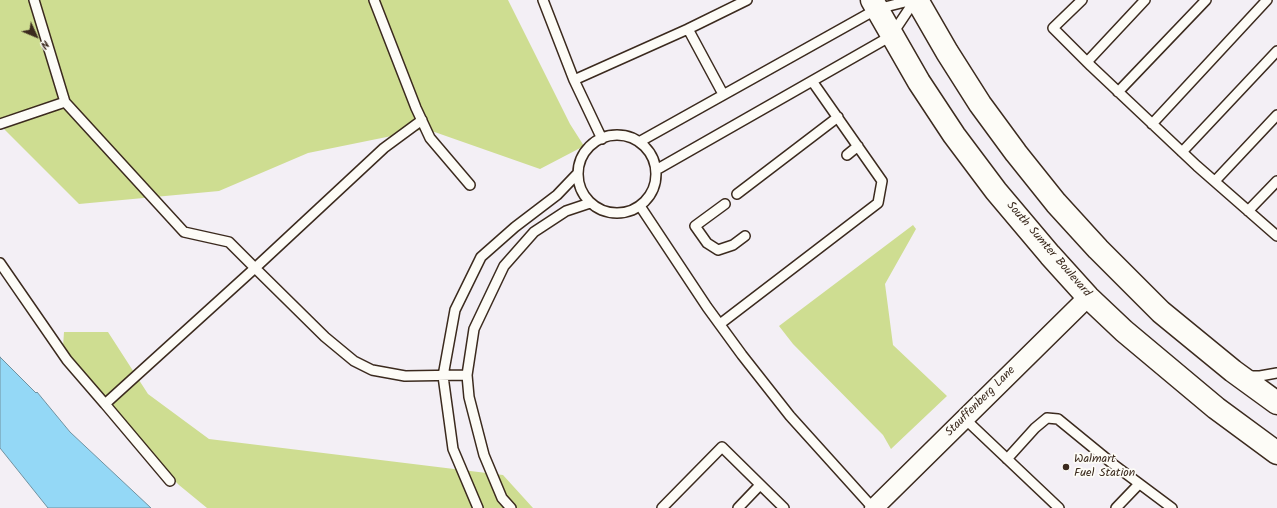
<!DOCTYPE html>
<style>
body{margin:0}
#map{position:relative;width:1277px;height:508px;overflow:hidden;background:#f3eff5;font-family:Kalam,sans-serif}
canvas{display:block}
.north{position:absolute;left:16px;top:16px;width:40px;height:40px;-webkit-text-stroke:3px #fdfcf7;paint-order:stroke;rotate:134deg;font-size:11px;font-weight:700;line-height:16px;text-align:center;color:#3b2a1e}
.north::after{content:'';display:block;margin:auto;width:14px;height:18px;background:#3b2a1e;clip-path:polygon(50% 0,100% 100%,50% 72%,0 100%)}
</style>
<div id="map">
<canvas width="1277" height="508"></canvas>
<div class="north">N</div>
</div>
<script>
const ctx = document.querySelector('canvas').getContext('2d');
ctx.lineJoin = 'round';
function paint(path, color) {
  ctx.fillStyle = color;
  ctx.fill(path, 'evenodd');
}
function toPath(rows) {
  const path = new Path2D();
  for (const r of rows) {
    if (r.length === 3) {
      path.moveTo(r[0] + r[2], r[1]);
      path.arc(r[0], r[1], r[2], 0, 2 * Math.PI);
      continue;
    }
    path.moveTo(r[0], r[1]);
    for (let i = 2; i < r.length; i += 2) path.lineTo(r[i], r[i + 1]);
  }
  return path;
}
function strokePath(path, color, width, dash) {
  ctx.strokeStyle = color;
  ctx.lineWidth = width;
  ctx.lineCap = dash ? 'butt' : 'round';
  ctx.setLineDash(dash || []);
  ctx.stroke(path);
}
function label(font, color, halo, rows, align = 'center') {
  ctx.font = font + ' Kalam,sans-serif';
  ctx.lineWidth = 3.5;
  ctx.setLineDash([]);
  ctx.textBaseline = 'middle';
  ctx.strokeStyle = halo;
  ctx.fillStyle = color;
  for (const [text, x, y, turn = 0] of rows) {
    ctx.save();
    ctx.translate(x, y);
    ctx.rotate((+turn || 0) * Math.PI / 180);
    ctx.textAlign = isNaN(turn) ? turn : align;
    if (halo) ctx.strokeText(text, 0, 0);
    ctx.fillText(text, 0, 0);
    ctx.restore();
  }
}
paint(toPath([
 [0,0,508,0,570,124,584,146,540,169,426,129,308,153,219,191,79,204,0,125],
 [913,225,916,229,885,284,893,345,947,396,891,449,883,435,793,344,779,326],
 [64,332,108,332,148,394,209,439,503,475,533,508,207,508,179,485,136,443,105,412,83,383,62,361]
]), '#cedd91');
const water = toPath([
 [0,357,36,393,37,392,70,432,151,508,48,508,0,448,0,357]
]);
paint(water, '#94d8f6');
strokePath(water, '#7092a0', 1);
const service = toPath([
 [34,0,65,102,184,232,229,242,255,268,105,404,170,481],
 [374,0,416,108,430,138,470,185],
 [543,0,574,80,602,139],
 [1082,0,1053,28,1091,66,1197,166,1277,236],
 [688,29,747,0],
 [1087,62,1145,0],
 [574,80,688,29,723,94],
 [1118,92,1206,0],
 [422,120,384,148,255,268,325,337,354,361,372,370,405,376,467,375],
 [0,124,65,102],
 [1152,124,1267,0],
 [617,174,39],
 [639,142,877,9,913,0],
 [1182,152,1277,51],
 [847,155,858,146],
 [656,170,891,36,915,0],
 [1215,181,1277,115],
 [737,194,838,117],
 [725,204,695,226,707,243,718,250,733,245,745,236],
 [640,206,707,307,742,355,790,416,873,508],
 [1248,211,1277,181],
 [0,263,67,360,105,404],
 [720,324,878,203,882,181,812,81],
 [1247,376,1260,376,1277,373],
 [964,418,1059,508],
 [1007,459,1035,428,1047,418,1058,419,1113,464,1172,508],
 [478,508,453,449,443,376,455,310,481,257,515,227,557,195,578,173],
 [511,508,502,498,484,455,469,397,467,375,474,329,504,266,534,232,566,211,590,203],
 [662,508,722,447,784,508],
 [738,508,760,485],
 [1116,508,1139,484]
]);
const minor = toPath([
 [874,508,1088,297]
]);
const secondary = toPath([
 [872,0,919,82,954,135,996,191,1050,255,1088,297,1124,331,1216,408,1277,453],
 [917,0,947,52,980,104,1016,153,1056,203,1098,249,1161,312,1233,371,1277,403]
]);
strokePath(service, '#3b2a1e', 12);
strokePath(minor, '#3b2a1e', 21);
strokePath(secondary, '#3b2a1e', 25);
strokePath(service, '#fdfcf7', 9);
strokePath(minor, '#fdfcf7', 18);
strokePath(secondary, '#fdfcf7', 22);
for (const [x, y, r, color] of [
 [1066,467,4,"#3b2a1e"]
]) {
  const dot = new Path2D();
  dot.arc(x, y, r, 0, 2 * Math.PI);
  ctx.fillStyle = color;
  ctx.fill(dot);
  strokePath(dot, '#fdfcf7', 1.5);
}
label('12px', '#3b2a1e', '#fdfcf7', [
 ["South Sumter Boulevard",1048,250,49],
 ["Stauffenberg Lane",981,402,-45]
]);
label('12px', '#3b2a1e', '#fdfcf7', [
 ["Walmart",1074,460],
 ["Fuel Station",1074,474]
], 'left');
</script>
